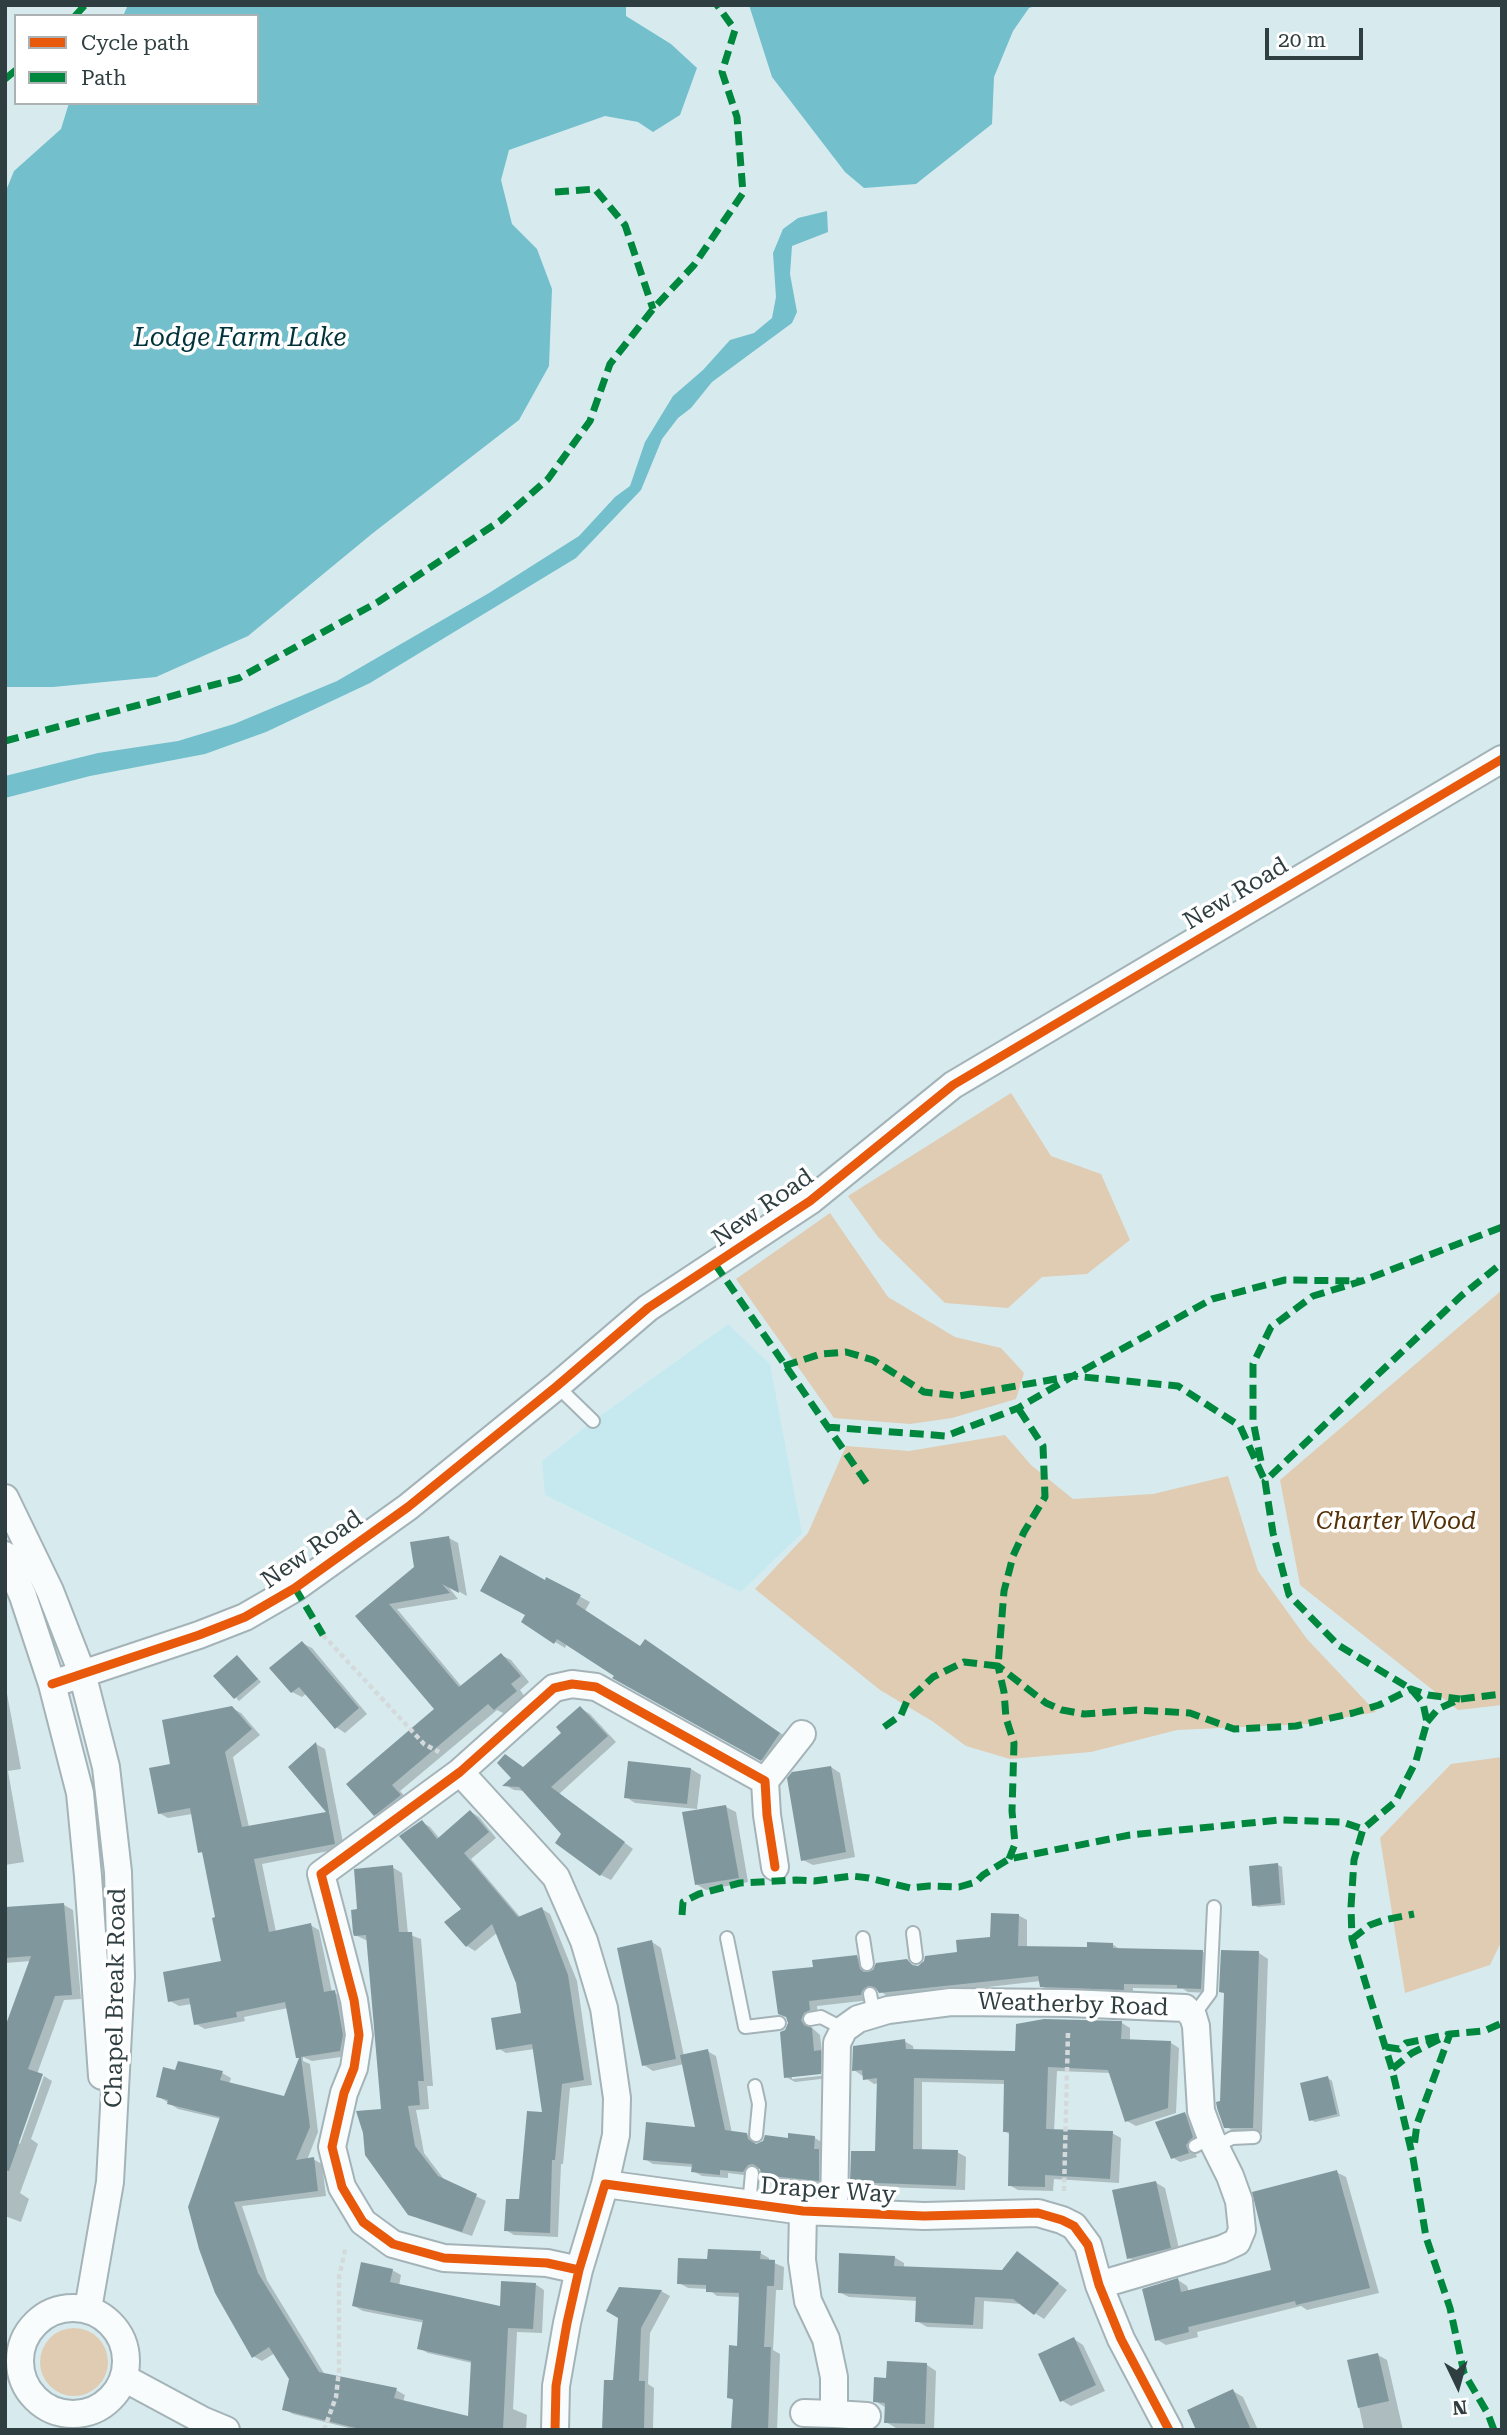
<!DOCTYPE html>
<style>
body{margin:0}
#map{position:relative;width:1507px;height:2435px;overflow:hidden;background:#d7ebef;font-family:"Roboto Serif",serif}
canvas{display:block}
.frame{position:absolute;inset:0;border:7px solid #2f3e41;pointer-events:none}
.legend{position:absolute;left:14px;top:14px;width:245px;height:91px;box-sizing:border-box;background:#fff;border:2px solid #acb2b3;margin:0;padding:9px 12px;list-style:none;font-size:21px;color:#2f3e41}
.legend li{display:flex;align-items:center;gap:14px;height:35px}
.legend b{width:35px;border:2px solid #acb2b3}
.north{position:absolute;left:1423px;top:2351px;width:70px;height:70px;-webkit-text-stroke:5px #fff;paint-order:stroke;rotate:175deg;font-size:19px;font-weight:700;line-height:28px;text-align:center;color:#2f3e41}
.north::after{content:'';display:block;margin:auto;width:24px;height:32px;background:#2f3e41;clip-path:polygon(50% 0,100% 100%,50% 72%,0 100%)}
.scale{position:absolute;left:1265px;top:28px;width:98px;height:32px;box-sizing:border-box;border:4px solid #2f3e41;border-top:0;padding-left:9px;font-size:21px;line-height:24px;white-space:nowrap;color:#2f3e41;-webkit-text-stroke:5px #fff;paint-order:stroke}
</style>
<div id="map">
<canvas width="1507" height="2435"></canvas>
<div class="frame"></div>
<ul class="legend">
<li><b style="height:9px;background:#e8590c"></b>Cycle path</li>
<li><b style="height:9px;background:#00873e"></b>Path</li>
</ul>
<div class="north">N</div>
<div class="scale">20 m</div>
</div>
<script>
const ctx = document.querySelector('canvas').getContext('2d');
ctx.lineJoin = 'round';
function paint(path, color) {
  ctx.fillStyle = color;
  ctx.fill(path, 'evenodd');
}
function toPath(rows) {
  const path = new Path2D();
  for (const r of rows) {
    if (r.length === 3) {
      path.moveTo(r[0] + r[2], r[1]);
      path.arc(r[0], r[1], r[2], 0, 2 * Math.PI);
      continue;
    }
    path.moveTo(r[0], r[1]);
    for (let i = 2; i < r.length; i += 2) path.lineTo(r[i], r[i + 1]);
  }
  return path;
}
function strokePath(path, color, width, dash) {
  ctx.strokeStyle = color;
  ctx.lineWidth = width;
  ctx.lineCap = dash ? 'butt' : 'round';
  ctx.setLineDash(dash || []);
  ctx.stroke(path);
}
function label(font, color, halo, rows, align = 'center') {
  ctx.font = font + ' "Roboto Serif",serif';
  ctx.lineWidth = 7;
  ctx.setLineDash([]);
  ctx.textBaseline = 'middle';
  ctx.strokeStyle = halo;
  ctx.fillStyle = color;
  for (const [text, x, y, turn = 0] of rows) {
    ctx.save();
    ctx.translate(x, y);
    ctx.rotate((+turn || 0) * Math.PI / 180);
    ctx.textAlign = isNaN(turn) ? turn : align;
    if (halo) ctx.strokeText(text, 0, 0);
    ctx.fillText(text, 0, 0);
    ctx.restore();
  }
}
paint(toPath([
 [728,1324,770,1364,802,1533,741,1592,545,1495,542,1461,593,1421]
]), '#c6e9f0');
paint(toPath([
 [1011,1093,1051,1156,1101,1174,1130,1240,1087,1274,1042,1277,1008,1308,945,1303,878,1237,848,1196],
 [830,1213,888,1297,955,1337,1001,1348,1024,1373,1016,1399,952,1418,910,1424,834,1418,736,1279],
 [1502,1290,1502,1705,1458,1710,1300,1585,1280,1480],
 [1005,1435,1031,1465,1073,1499,1153,1494,1228,1476,1258,1571,1307,1639,1376,1712,1307,1724,1177,1730,1091,1752,1010,1759,966,1746,932,1721,880,1690,755,1589,808,1533,846,1446,909,1451],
 [1502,1757,1502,1940,1490,1965,1405,1993,1380,1838,1451,1764],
 [74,2362,34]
]), '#e0cbb3');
paint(toPath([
 [128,5,626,5,626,16,671,44,697,68,680,115,653,132,638,122,605,116,509,150,501,180,512,224,537,249,552,289,549,366,519,420,373,533,248,636,156,677,53,687,5,687,5,193,14,171,61,129,69,103,257,103,257,16,123,16],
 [749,5,1038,5,1029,8,1013,31,994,77,992,124,916,184,864,188,845,172,772,77],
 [827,211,828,232,792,246,790,274,797,312,792,323,712,382,691,408,678,418,662,439,641,490,576,558,370,683,266,732,205,754,90,776,5,798,5,776,98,753,178,741,234,724,337,681,489,593,579,536,615,497,630,486,645,442,673,396,703,370,730,340,754,333,772,318,776,297,773,253,783,229,798,218]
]), '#73bfcc');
paint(toPath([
 [449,1538,458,1543,467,1596,447,1585,458,1599,397,1609,462,1687,501,1655,511,1660,529,1682,520,1690,525,1697,505,1714,497,1710,400,1791,410,1802,385,1820,375,1814,349,1784,436,1710,358,1617],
 [547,1579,590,1602,585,1611,641,1648,655,1647,789,1739,771,1765,615,1678,617,1676,567,1643,565,1648,523,1622],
 [302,1643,312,1648,367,1714,345,1733,336,1727,307,1693,302,1697,292,1692],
 [238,1657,261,1682,239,1701,216,1676],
 [5,1683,21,1769,8,1771,24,1862,5,1865],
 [232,1708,241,1713,260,1735,233,1757,249,1827,330,1813,290,1768,316,1744,325,1749,344,1848,262,1864,276,1932,310,1925,319,1930,332,1992,344,1997,348,2056,312,2061,303,2057,303,2061,310,2064,318,2132,307,2160,313,2159,322,2164,326,2196,242,2206,267,2280,325,2375,396,2390,405,2395,403,2402,469,2418,472,2363,428,2353,419,2348,425,2323,363,2311,354,2306,392,2270,401,2275,399,2286,502,2308,535,2284,544,2290,542,2333,517,2332,513,2409,527,2415,526,2430,357,2430,293,2414,284,2409,291,2379,275,2353,262,2361,253,2356,221,2119,178,2109,158,2096,177,2072,222,2073,231,2078,229,2084,285,2098,300,2059,297,2057,288,2008,244,2017,245,2021,205,2029,196,2024,192,2004,179,2006,170,2001,223,1963,217,1919,204,1854,200,1851,192,1814,168,1818,159,1813,172,1765],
 [580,1708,590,1714,616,1742,559,1794,633,1849,611,1880,601,1875,525,1791,514,1790,505,1785,564,1733],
 [831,1767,840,1773,855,1857,813,1865,803,1860],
 [691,1769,701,1775,697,1809,635,1803,626,1797],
 [726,1807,736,1812,748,1882,706,1890,696,1884],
 [471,1812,479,1817,496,1838,471,1859,521,1918,542,1909,550,1914,577,1981,592,2085,570,2088,563,2164,561,2164,558,2237,514,2235,506,2230,521,2201,544,2114,535,2049,506,2053,498,2048,524,2014,518,1982,498,1932,475,1951,467,1946,463,1909,422,1822,430,1827,440,1839],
 [1278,1865,1282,1867,1285,1905,1258,1907,1254,1905],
 [392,1867,402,1873,408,1934,421,1939,433,2086,427,2086,429,2109,416,2110,424,2153,446,2182,486,2201,472,2236,420,2219,409,2213,383,2110,368,1941,355,1935,359,1911],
 [64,1905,73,1910,81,1999,64,2000,37,2074,17,2142,20,2144,44,2076,52,2081,31,2139,38,2144,20,2193,29,2199,21,2222,5,2216,5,2059,31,1961,5,1963,5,1920],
 [1018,1915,1027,1920,1027,1948,1088,1949,1112,1944,1121,1950,1203,1952,1212,1957,1210,1993,1188,1992,1183,1989,1133,1988,1133,1994,1051,1991,1041,1986,1041,1981,890,1998,879,1990,873,1993,870,2000,817,2006,818,2015,813,2018,810,2026,820,2035,822,2053,830,2057,829,2071,792,2075,792,2079,829,2075,829,2078,795,2082,786,2077,786,2031,790,2023,788,2018,779,2013,815,1968,856,1957,866,1963,868,1974,907,1961,918,1968,959,1954,992,1938],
 [652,1942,661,1948,684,2056,707,2051,716,2056,732,2133,747,2135,755,2140,756,2145,815,2138,823,2143,827,2185,771,2178,762,2173,761,2169,756,2169,752,2176,728,2173,728,2178,702,2176,693,2171,694,2167,653,2164,645,2159,698,2129,684,2064,653,2071,644,2065],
 [1259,1953,1268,1959,1262,2133,1235,2132,1225,2126,1222,2102,1226,1994,1221,1991],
 [1122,2023,1130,2028,1130,2041,1171,2043,1179,2048,1176,2113,1136,2126,1127,2121,1111,2073,1057,2071,1054,2131,1112,2133,1121,2138,1119,2183,1054,2179,1053,2191,1018,2190,1009,2185,1011,2135,1004,2131,1006,2084,922,2082,922,2151,957,2152,966,2157,965,2190,861,2186,852,2181,877,2153,879,2083,874,2084,854,2070,904,2041,913,2046,914,2051,1017,2053],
 [1328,2078,1332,2081,1340,2116,1315,2122,1311,2120],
 [1185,2114,1193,2119,1201,2142,1194,2150,1197,2157,1180,2162,1172,2157],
 [1336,2172,1346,2177,1379,2293,1307,2310,1301,2306,1197,2332,1198,2337,1166,2345,1156,2339,1178,2280,1187,2286,1189,2292,1273,2272],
 [1155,2182,1165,2188,1180,2253,1138,2263,1129,2258],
 [760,2253,769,2258,769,2261,784,2267,783,2290,776,2290,773,2350,780,2354,777,2430,733,2430,734,2401,729,2397,739,2347,741,2297,717,2296,708,2289,688,2288,679,2283,709,2261],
 [894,2257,904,2263,904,2268,1003,2272,1027,2259,1067,2290,1044,2319,1021,2304,984,2301,983,2329,927,2327,917,2321,918,2301,849,2297,839,2292],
 [620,2289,661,2291,670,2296,650,2333,648,2384,654,2388,653,2430,604,2430,615,2382],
 [1074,2339,1083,2345,1105,2391,1071,2406,1061,2400],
 [1378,2355,1387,2360,1403,2430,1364,2430,1349,2361],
 [927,2365,936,2371,934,2429,896,2428,886,2422,885,2407,875,2401,888,2380],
 [1233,2391,1243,2397,1258,2430,1198,2430]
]), '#0003');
paint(toPath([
 [449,1536,459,1593,442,1584,450,1593,389,1604,459,1687,501,1653,521,1676,511,1684,517,1691,494,1710,488,1704,392,1785,401,1795,374,1816,346,1784,434,1709,355,1616,414,1567,410,1542],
 [500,1555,545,1580,546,1577,581,1595,576,1604,640,1646,645,1639,780,1733,761,1761,612,1678,614,1676,557,1639,554,1644,521,1622,525,1615,480,1591],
 [302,1641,359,1708,335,1729,299,1687,291,1693,269,1668],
 [237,1655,258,1679,234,1699,213,1676],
 [232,1706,252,1729,225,1752,242,1827,326,1812,288,1767,316,1742,335,1844,254,1859,269,1932,311,1923,324,1992,335,1990,343,2035,340,2051,301,2057,310,2127,296,2160,314,2157,318,2191,234,2202,258,2273,319,2372,397,2388,394,2398,468,2416,471,2361,417,2349,423,2320,352,2306,361,2262,393,2269,390,2282,500,2306,501,2281,536,2283,533,2329,508,2328,503,2430,364,2430,282,2410,289,2379,269,2347,252,2358,215,2293,199,2249,188,2207,220,2117,167,2104,168,2100,156,2097,163,2067,175,2070,178,2061,223,2071,220,2080,284,2096,299,2058,296,2058,285,2002,236,2012,237,2017,194,2025,189,1998,168,2002,163,1972,221,1961,212,1918,215,1917,202,1852,198,1853,190,1808,158,1814,149,1768,170,1764,162,1720],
 [580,1706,608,1736,551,1787,625,1842,600,1876,555,1843,561,1834,519,1787,502,1786,511,1778,497,1763,505,1754,523,1767,561,1733,556,1727],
 [628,1761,691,1768,687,1804,624,1798],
 [831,1766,846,1852,801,1861,787,1778,792,1772],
 [726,1805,739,1878,695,1885,682,1812],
 [470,1810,489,1832,464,1853,518,1917,542,1907,568,1975,584,2080,562,2084,555,2160,552,2160,550,2233,504,2231,506,2199,519,2199,527,2111,542,2112,532,2044,496,2050,491,2018,521,2013,516,1983,492,1924,466,1947,444,1922,461,1909,399,1836,422,1820,437,1839],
 [1278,1863,1281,1903,1252,1906,1249,1866],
 [393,1865,399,1932,412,1932,424,2081,418,2081,420,2105,408,2106,415,2146,438,2176,477,2194,462,2232,408,2215,365,2155,363,2133,356,2111,381,2109,366,1935,354,1936,353,1933,351,1910,357,1909,354,1869],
 [64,1903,72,1995,55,1996,28,2069,43,2074,9,2171,5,2170,5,2027,31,1956,5,1958,5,1907],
 [991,1913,1019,1914,1018,1946,1087,1947,1087,1942,1113,1943,1113,1948,1203,1950,1201,1989,1177,1988,1177,1985,1124,1984,1124,1990,1040,1987,1038,1976,879,1993,876,1988,868,1986,862,1991,861,1995,809,2001,810,2010,804,2013,801,2020,804,2025,812,2028,814,2051,821,2050,821,2074,784,2078,780,2032,785,2030,788,2023,786,2017,778,2014,772,1971,813,1967,812,1960,857,1955,860,1969,864,1972,873,1970,876,1963,907,1959,912,1965,918,1966,924,1961,925,1956,957,1952,956,1940,990,1937],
 [652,1940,676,2059,642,2066,617,1948],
 [1221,1950,1259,1951,1253,2128,1224,2128,1217,2108,1216,2102,1220,2101,1224,1993,1219,1992],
 [1044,2019,1122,2021,1121,2039,1171,2041,1168,2108,1125,2122,1108,2070,1048,2067,1046,2129,1113,2131,1110,2179,1045,2175,1045,2187,1008,2186,1009,2132,1003,2132,1004,2080,914,2078,913,2149,958,2150,956,2186,850,2182,851,2151,875,2151,877,2078,863,2080,862,2070,852,2071,853,2046,905,2039,906,2049,1015,2051,1016,2024],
 [708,2049,725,2130,747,2133,748,2139,756,2144,763,2141,765,2135,788,2138,788,2133,815,2136,814,2149,819,2149,819,2181,761,2175,760,2169,753,2164,748,2165,743,2172,720,2170,720,2175,691,2172,692,2164,643,2160,646,2122,695,2127,680,2055],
 [1328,2076,1337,2114,1309,2121,1300,2083],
 [1185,2112,1193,2137,1186,2145,1189,2153,1171,2159,1155,2122],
 [1337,2170,1370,2288,1296,2305,1295,2301,1188,2327,1189,2332,1155,2341,1142,2289,1178,2278,1181,2292,1271,2270,1252,2192],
 [1156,2181,1171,2248,1127,2259,1112,2190],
 [708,2249,761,2251,760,2259,775,2260,774,2286,767,2286,764,2347,771,2347,768,2430,731,2430,733,2399,727,2398,729,2345,737,2346,739,2293,706,2292,706,2285,677,2284,678,2258,707,2259],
 [1017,2251,1059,2283,1034,2315,1013,2299,975,2297,973,2325,915,2322,916,2297,838,2293,839,2253,895,2256,894,2266,1002,2270],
 [619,2287,662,2290,641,2328,639,2381,645,2381,644,2430,602,2430,604,2380,613,2380,618,2318,606,2311],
 [1074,2337,1096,2385,1060,2402,1038,2354],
 [1378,2353,1389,2401,1358,2408,1347,2360],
 [887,2361,927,2363,925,2424,884,2423,885,2403,873,2402,874,2377,886,2378],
 [1233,2389,1251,2430,1196,2430,1187,2410]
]), '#80989d');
const lane = toPath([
 [557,1386,593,1421],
 [913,1933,916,1957],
 [727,1938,745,2027,779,2023],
 [863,1938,867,1964],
 [870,1994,874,2014],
 [1193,2016,1210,1993,1214,1907],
 [810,2019,821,2017,844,2029],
 [755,2086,759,2104,756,2135],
 [1195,2146,1211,2138],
 [1215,2147,1232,2138,1254,2137],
 [749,2205,752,2173]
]);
const street = toPath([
 [5,1498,50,1591,82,1673,106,1767,118,1872,121,1977,110,2182,88,2309],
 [5,1555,23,1596,52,1684,80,1793,88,1876,102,2076],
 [52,1684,199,1635,245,1617,295,1588,408,1507,557,1386,648,1308,810,1201,953,1085,1502,759],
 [460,1772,556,1877,584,1941,604,2008,617,2098,616,2135,605,2184],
 [765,1781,802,1734],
 [803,2211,802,2260,808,2301,826,2339,834,2377,834,2414,804,2413],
 [834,2212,837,2043,844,2029,858,2019,888,2010,951,2002,1068,2003,1185,2008,1193,2016,1196,2026,1201,2111,1211,2138,1230,2176,1239,2201,1242,2230,1237,2242,1222,2249,1099,2285],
 [579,2270,547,2263,444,2258,393,2244,363,2222,342,2187,332,2147,344,2093,354,2068,359,2035,354,2000,321,1874,460,1772,554,1688,572,1684,596,1687,765,1781,767,1815,775,1867],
 [73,2361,53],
 [124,2378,202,2420,226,2430],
 [834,2414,867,2416],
 [555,2430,556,2386,567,2323,579,2270,605,2184,803,2211,924,2216,1038,2213,1062,2220,1074,2226,1088,2245,1099,2285,1121,2339,1169,2430]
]);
strokePath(lane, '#a4b3b7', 16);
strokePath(street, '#a4b3b7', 30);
strokePath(toPath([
 [323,1635,424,1744,439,1752],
 [1064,2191,1068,2032],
 [324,2430,336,2397,339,2370,339,2277,346,2246]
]), '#d4dadb', 4.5, [5, 3.5]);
strokePath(lane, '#f9fcfd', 12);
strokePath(street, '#f9fcfd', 26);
strokePath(toPath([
 [75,16,85,5],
 [5,79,16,70],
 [555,192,595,189,625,225,653,309],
 [5,741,239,678,378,602,500,521,548,479,590,421,610,364,653,309,694,265,743,193,737,117,722,72,735,30,717,5],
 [715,1264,868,1485],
 [784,1366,821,1354,846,1352,873,1360,924,1392,959,1396,1073,1376,1212,1299,1285,1280,1362,1281],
 [826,1427,946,1436,1018,1408,1073,1376,1178,1386,1240,1426,1265,1481],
 [1261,1461,1253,1421,1253,1364,1271,1327,1313,1296,1362,1281,1502,1227],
 [295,1588,323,1635],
 [1427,1722,1438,1709,1460,1699,1502,1694],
 [884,1727,901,1715,907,1701,933,1677,964,1662,998,1666,1004,1591,1013,1556,1024,1532,1045,1497,1043,1446,1018,1408],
 [1009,1859,1015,1844,1012,1811,1014,1743,1006,1718,1004,1692,998,1666,1046,1703,1062,1710,1084,1714,1137,1710,1190,1713,1234,1729,1296,1726,1353,1713,1379,1705,1411,1689,1428,1695,1460,1699],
 [682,1915,683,1902,699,1894,740,1883,796,1880,814,1881,852,1876,869,1878,910,1888,929,1886,959,1887,976,1882,983,1875,1009,1859,1130,1835,1280,1820,1342,1822,1363,1829],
 [1352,1939,1370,1925,1384,1920,1414,1914],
 [1386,2047,1399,2049,1406,2043,1450,2034,1417,2124,1414,2147],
 [1392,2069,1352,1939,1351,1907,1354,1860,1363,1829,1395,1802,1416,1761,1427,1722,1423,1703,1411,1689,1338,1645,1289,1595,1273,1533,1265,1481,1461,1296,1502,1263],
 [1494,2430,1488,2414,1464,2373,1450,2308,1426,2237,1413,2158,1392,2069,1412,2053,1450,2034,1484,2031,1502,2023]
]), '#00873e', 7, [14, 7]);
strokePath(toPath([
 [52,1684,199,1635,245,1617,295,1588,408,1507,557,1386,648,1308,810,1201,953,1085,1502,759],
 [579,2270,547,2263,444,2258,393,2244,363,2222,342,2187,332,2147,344,2093,354,2068,359,2035,354,2000,321,1874,460,1772,554,1688,572,1684,596,1687,765,1781,767,1815,775,1867],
 [555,2430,556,2386,567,2323,579,2270,605,2184,803,2211,924,2216,1038,2213,1062,2220,1074,2226,1088,2245,1099,2285,1121,2339,1169,2430]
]), '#e8590c', 9);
label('24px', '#2f3e41', '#fff', [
 ["New Road",1236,894,-31],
 ["New Road",763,1208,-35],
 ["New Road",312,1550,-35],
 ["Chapel Break Road",116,1998,-89],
 ["Weatherby Road",1073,2005,2],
 ["Draper Way",828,2191,4]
]);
label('italic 24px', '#552f06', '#fff', [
 ["Charter Wood",1396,1522]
]);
label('italic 26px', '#01333a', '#fff', [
 ["Lodge Farm Lake",240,338]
]);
</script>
